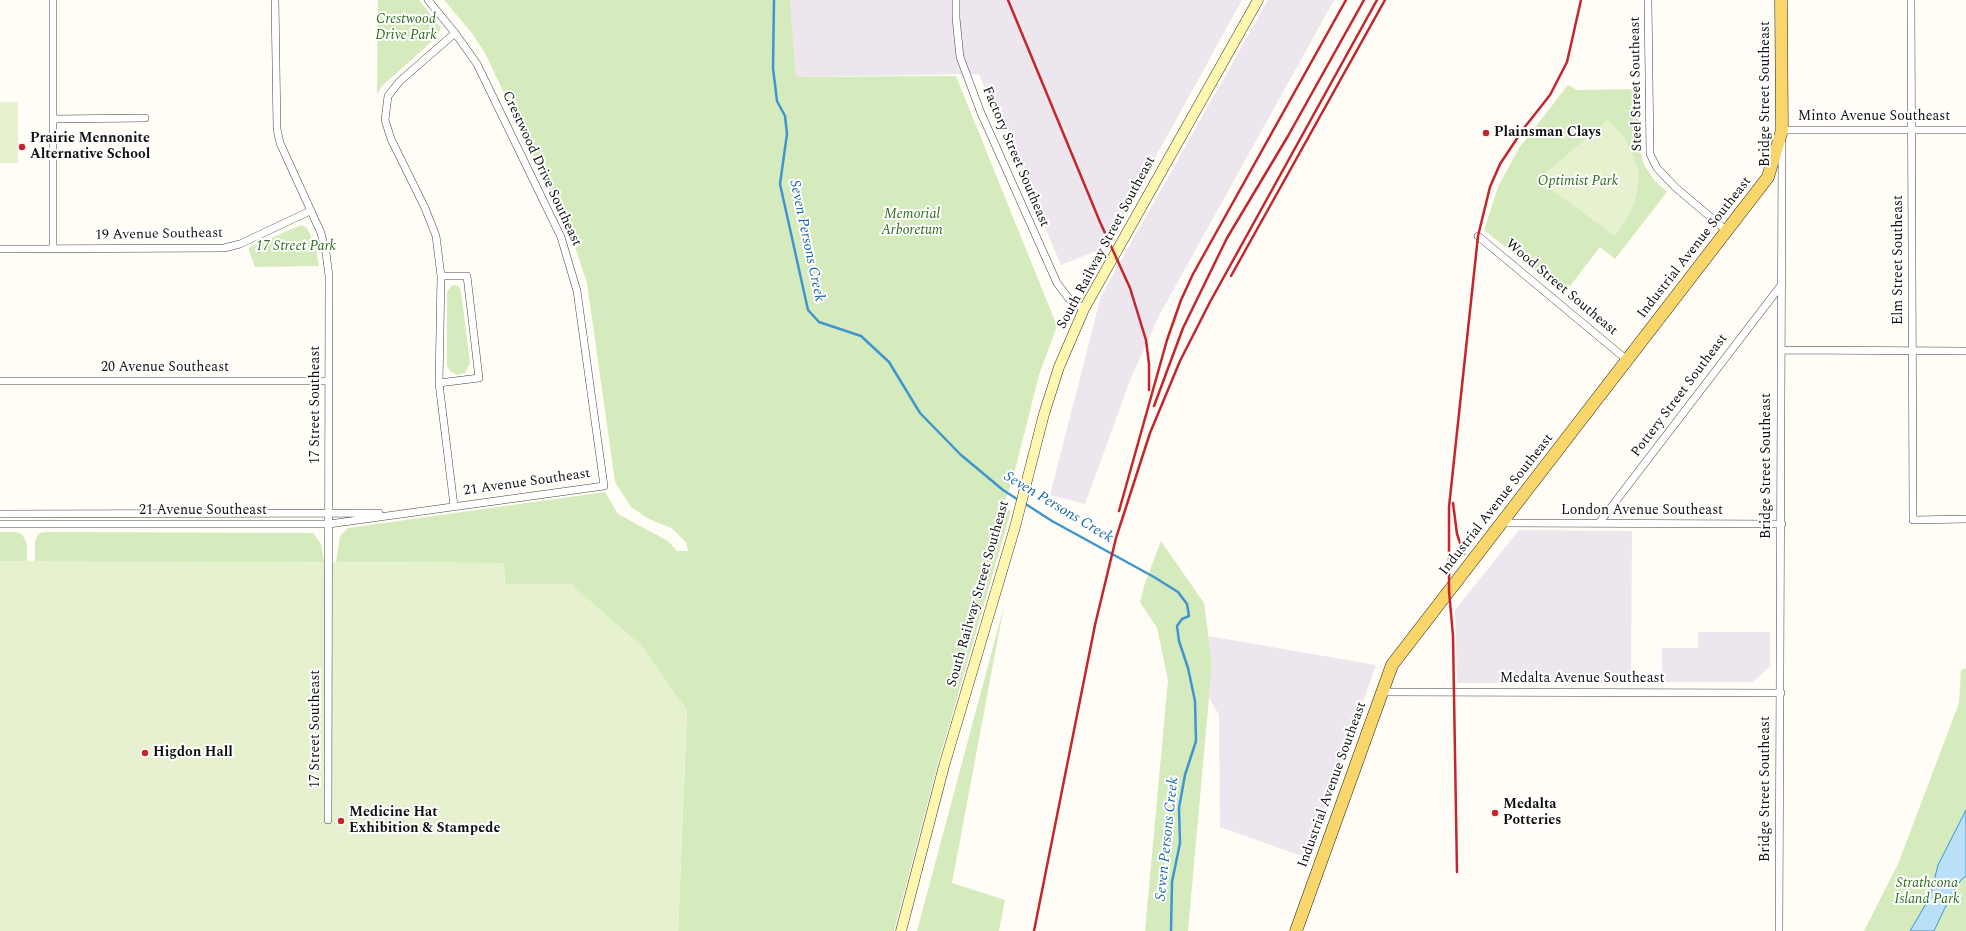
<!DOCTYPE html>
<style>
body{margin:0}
canvas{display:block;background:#fffdf5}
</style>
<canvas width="1966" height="931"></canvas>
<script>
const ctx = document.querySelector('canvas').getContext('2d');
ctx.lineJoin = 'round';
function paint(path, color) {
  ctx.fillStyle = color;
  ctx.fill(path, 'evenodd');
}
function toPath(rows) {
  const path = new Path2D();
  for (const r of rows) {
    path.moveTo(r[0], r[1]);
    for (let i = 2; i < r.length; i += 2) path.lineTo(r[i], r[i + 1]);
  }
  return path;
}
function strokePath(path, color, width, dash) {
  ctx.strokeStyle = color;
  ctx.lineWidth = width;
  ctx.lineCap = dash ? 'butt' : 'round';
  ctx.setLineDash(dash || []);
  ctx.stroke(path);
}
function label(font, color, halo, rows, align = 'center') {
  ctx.font = font + ' Spectral,serif';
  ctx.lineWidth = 4;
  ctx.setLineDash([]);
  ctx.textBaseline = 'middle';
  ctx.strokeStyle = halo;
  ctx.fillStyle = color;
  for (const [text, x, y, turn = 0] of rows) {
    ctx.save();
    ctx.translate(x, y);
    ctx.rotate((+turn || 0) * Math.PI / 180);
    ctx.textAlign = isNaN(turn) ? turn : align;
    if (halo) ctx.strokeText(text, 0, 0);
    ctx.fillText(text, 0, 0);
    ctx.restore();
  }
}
paint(toPath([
 [790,0,1242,0,1106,247,1061,265,979,74,796,77],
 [1268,0,1334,0,1159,316,1131,378,1085,504,1050,495,1101,296],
 [1519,530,1632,531,1631,683,1457,683,1455,610],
 [1698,632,1770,632,1770,666,1753,682,1662,682,1662,648,1698,648],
 [1208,636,1376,665,1307,858,1220,827,1219,715,1209,697,1212,664]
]), '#eee6ef');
paint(toPath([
 [378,0,419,0,441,28,438,36,382,86,377,94],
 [444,0,790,0,796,77,956,76,1057,326,1039,375,1012,482,1003,506,1011,511,937,767,894,931,678,931,687,710,571,584,505,584,504,563,336,562,340,536,348,528,605,492,618,514,668,541,677,551,688,551,686,542,671,528,649,519,631,507,615,482,587,283,570,232,485,53,471,32],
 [1568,85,1577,90,1637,89,1639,146,1644,165,1655,181,1667,192,1615,259,1600,247,1564,294,1484,230,1498,187,1519,148],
 [301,225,307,228,310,234,316,250,319,266,255,267,248,248],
 [455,285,459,287,461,292,470,363,465,373,458,375,451,372,447,366,447,292,451,286],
 [0,532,16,532,22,534,27,544,27,562,0,561],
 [46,532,313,533,321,544,324,562,35,562,35,542,37,536,40,533],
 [1161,541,1204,603,1212,664,1188,931,1145,931,1168,680,1157,628,1140,602,1145,583],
 [1004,606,952,883,1005,900,999,931,917,931],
 [1966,668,1966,931,1864,931,1898,864,1959,703,1961,670]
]), '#d5ebbd');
paint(toPath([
 [0,102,18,102,18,163,0,163],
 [1607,120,1620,132,1631,149,1638,169,1638,188,1634,204,1626,220,1615,236,1549,188,1547,172],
 [0,561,504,563,505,584,571,584,642,646,687,710,678,931,0,931]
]), '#e6f2cf');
const water = toPath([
 [1966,810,1966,876,1961,880,1951,895,1934,931,1910,931,1930,897,1938,865,1966,810]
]);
paint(water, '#b9e0f7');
strokePath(water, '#3f96cf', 1);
strokePath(toPath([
 [774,0,773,68,777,101,785,116,787,134,780,184,808,310,819,322,861,336,889,362,920,413,961,455,1003,490,1020,501],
 [1024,503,1052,521,1154,577,1178,592,1187,604,1189,616,1182,619,1177,626,1179,641,1188,668,1195,701,1196,741,1185,775,1179,808,1180,843,1172,882,1171,931]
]), '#3f96cf', 2.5);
const street = toPath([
 [53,0,53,249],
 [275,0,277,129,280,143,321,233,326,253,329,276,328,820],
 [956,0,956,18,960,57,981,113,1057,283,1070,300,1084,309],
 [1648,0,1650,154,1657,168,1675,187,1727,231],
 [1911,0,1913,520,1966,519],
 [53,119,145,118],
 [1782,133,1782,130,1966,130],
 [1478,236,1627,360],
 [0,249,224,248,240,244,310,211],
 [1782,350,1966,351],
 [0,381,329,381],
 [439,383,479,378,467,276,441,276],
 [454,506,439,383,441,276,436,236,425,208,391,139,385,120,388,96,400,81,455,33],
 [0,514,379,513],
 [1501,523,1782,524],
 [1599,523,1782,284],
 [0,524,329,524,604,486,577,291,561,237,477,64,455,33,428,0],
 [1382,692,1781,693],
 [1779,931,1782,143]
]);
const secondary = toPath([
 [901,931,944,766,1015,527,1044,414,1059,367,1084,309,1258,0]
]);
const primary = toPath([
 [1296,931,1392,665,1768,177,1782,130,1781,0]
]);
strokePath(street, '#444', 8);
strokePath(secondary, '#333', 11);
strokePath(primary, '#222', 13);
strokePath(street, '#fff', 7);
strokePath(secondary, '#fff6b0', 10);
strokePath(primary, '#f9d66b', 12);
strokePath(toPath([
 [1008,0,1100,222,1130,288,1146,340,1149,364,1149,390],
 [1231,276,1385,0],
 [1154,406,1183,328,1227,238,1288,136,1364,0],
 [1453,503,1457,534,1464,554],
 [1119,511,1167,340,1181,300,1193,274,1346,0],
 [1457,872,1453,636,1449,591,1449,507,1478,236,1490,187,1500,164,1524,128,1550,95,1567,62,1581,0],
 [1034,931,1095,625,1116,538,1150,433,1180,361,1210,302,1377,0]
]), '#c4262e', 2.5);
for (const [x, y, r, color] of [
 [1486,133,4,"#c4262e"],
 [22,147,4,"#c4262e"],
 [145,753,4,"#c4262e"],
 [1495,813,4,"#c4262e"],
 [341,821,4,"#c4262e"]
]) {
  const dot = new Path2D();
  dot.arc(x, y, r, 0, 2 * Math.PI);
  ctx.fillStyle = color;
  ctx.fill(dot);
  strokePath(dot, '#fff', 1.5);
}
label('italic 14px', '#2f6b1f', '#fff', [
 ["Crestwood",406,20],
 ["Drive Park",406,36],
 ["Optimist Park",1578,182],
 ["Memorial",912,215],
 ["Arboretum",912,231],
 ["17 Street Park",296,247],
 ["Strathcona",1927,884],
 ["Island Park",1927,900]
]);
label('14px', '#111', '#fff', [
 ["Steel Street Southeast",1637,84,-91],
 ["Bridge Street Southeast",1766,94,-90],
 ["Minto Avenue Southeast",1874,117],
 ["Factory Street Southeast",1015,157,67],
 ["Crestwood Drive Southeast",541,169,65],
 ["19 Avenue Southeast",159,235,-1],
 ["South Railway Street Southeast",1107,243,-62],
 ["Industrial Avenue Southeast",1695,248,-52],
 ["Elm Street Southeast",1899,260,-90],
 ["Wood Street Southeast",1561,288,40],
 ["20 Avenue Southeast",165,368],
 ["Pottery Street Southeast",1680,396,-53],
 ["17 Street Southeast",316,405,-90],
 ["Bridge Street Southeast",1767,466,-90],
 ["21 Avenue Southeast",527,483,-8],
 ["Industrial Avenue Southeast",1497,505,-52],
 ["21 Avenue Southeast",203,511],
 ["London Avenue Southeast",1642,511],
 ["South Railway Street Southeast",979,594,-74],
 ["Medalta Avenue Southeast",1582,679],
 ["17 Street Southeast",316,729,-90],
 ["Industrial Avenue Southeast",1333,785,-70],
 ["Bridge Street Southeast",1766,789,-90]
]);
label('bold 14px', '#111', '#fff', [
 ["Plainsman Clays",1494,133],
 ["Prairie Mennonite",30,139],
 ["Alternative School",30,155],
 ["Higdon Hall",153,753],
 ["Medalta",1503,805],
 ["Potteries",1503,821],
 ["Medicine Hat",349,813],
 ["Exhibition & Stampede",349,829]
], 'left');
label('italic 15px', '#1768a6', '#fff', [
 ["Seven Persons Creek",806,241,78],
 ["Seven Persons Creek",1058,508,31],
 ["Seven Persons Creek",1168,839,-84]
]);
</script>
